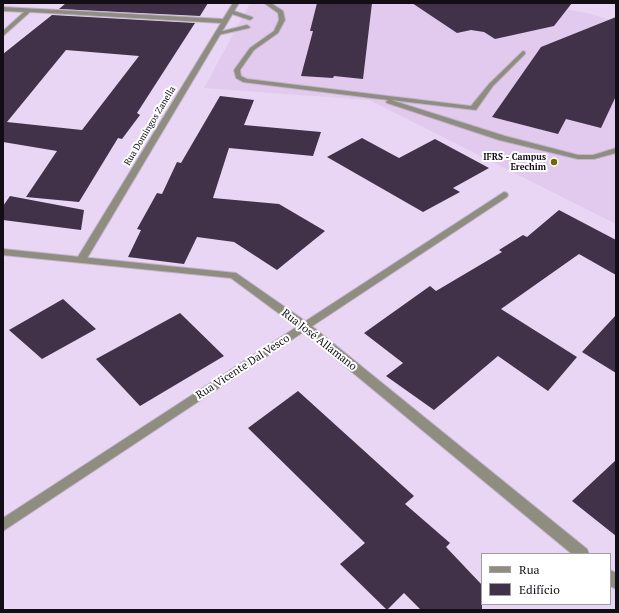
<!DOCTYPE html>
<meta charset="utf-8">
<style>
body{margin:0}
#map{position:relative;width:619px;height:613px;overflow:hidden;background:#e9d6f4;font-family:"PT Serif",serif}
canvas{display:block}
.frame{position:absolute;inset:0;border:4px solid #130d16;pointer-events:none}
.legend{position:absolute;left:481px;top:553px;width:130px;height:52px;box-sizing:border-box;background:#fff;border:1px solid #a19ea2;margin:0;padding:5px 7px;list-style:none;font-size:12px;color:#130d16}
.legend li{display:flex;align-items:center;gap:8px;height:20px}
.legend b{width:20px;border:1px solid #a19ea2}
</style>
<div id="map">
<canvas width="619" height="613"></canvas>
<div class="frame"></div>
<ul class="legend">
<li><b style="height:5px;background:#8e8d7f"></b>Rua</li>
<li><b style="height:11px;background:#413249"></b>Edifício</li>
</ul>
</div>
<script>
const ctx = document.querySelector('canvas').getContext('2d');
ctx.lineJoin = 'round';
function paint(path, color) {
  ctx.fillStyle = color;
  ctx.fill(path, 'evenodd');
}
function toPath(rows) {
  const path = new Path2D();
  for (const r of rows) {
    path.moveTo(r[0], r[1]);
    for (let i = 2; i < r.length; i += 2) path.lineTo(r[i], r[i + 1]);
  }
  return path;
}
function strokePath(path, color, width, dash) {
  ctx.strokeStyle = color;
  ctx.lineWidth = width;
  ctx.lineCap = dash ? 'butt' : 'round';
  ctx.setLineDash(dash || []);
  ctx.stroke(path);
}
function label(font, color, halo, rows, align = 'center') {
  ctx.font = font + ' "PT Serif",serif';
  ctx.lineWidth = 4;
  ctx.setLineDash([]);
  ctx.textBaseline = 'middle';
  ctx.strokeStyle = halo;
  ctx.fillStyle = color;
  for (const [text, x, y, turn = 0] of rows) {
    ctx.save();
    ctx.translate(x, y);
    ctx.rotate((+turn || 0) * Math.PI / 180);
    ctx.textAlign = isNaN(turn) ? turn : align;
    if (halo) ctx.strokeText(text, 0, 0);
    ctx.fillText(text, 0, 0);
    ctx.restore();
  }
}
paint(toPath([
 [250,3,525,3,588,13,616,22,616,224,369,100,204,88]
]), '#e1caee');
paint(toPath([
 [66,3,208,3,200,16,59,9],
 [317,3,372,3,363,79,334,76,333,78,301,76,313,31,310,31],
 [412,3,572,3,554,26,495,39,484,32,471,30,457,33],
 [52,15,195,23,137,113,140,115,122,139,118,138,79,202,26,197,57,151,3,142,3,54],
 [66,50,139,56,82,130,7,122],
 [616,17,616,96,601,128,566,119,558,134,492,117,541,47],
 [220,96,254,100,244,125,321,132,313,156,229,148,213,198,279,204,325,231,277,270,234,242,197,237,184,264,128,257,141,230,137,229,157,193,162,194,177,162,181,163],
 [362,138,399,158,435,139,489,168,453,188,460,192,423,212,327,157],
 [10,196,84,210,81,230,3,220,3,206],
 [559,210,616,240,616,275,579,254,501,309,577,357,548,391,498,356,434,410,386,376,403,363,364,333,430,286,436,291,502,252,499,250,523,235,527,237],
 [63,299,96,329,42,359,9,330],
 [180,313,224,356,140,406,96,359],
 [616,315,616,373,582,352],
 [298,391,414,496,405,504,450,543,446,547,482,585,482,610,421,610,404,593,387,610,340,564,365,543,248,428],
 [616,460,616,536,572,501]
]), '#413249');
const service = toPath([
 [264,3,271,3,283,11,285,20,278,33,254,50,240,70,241,76,247,79,471,106,489,84,523,51,525,52,525,54,493,86,476,110,391,100,505,136,578,155,593,155,616,148,616,153,594,159,578,159,499,140,387,103,386,102,388,100,243,82,236,78,234,70,250,48,274,31,279,20,278,13,264,3],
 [231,10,252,17,253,18,250,20,229,13,229,11,231,10],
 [247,25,250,27,249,28,218,35,215,33,247,25]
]);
const minor = toPath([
 [233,3,239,3,86,260,84,262,78,262,76,260,221,23,30,12,3,36,3,31,24,12,3,11,3,7,223,19,233,3],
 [504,192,507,193,508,195,507,197,3,531,3,518,504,192]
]);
const tertiary = toPath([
 [3,249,236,273,308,323,587,549,589,554,572,554,300,329,231,278,3,255,3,249],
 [610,570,616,573,616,589,610,586,610,570]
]);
strokePath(service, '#c2b2cc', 2);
strokePath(minor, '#c2b2cc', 2);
strokePath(tertiary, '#c2b2cc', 2);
paint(service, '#8e8d7f');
paint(minor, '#8e8d7f');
paint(tertiary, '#8e8d7f');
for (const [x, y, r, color] of [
 [554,162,4,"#736800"]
]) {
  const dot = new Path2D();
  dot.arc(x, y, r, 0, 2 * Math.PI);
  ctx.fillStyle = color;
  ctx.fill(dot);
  strokePath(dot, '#fff', 1.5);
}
label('9px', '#130d16', '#fff', [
 ["Rua Domingos Zanella",150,126,-59]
]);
label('bold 9px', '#130d16', '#fff', [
 ["IFRS - Campus",546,157],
 ["Erechim",546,167]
], 'right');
label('11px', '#130d16', '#fff', [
 ["Rua José Allamano",319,340,38],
 ["Rua Vicente Dal Vesco",243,367,-33]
]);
</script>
